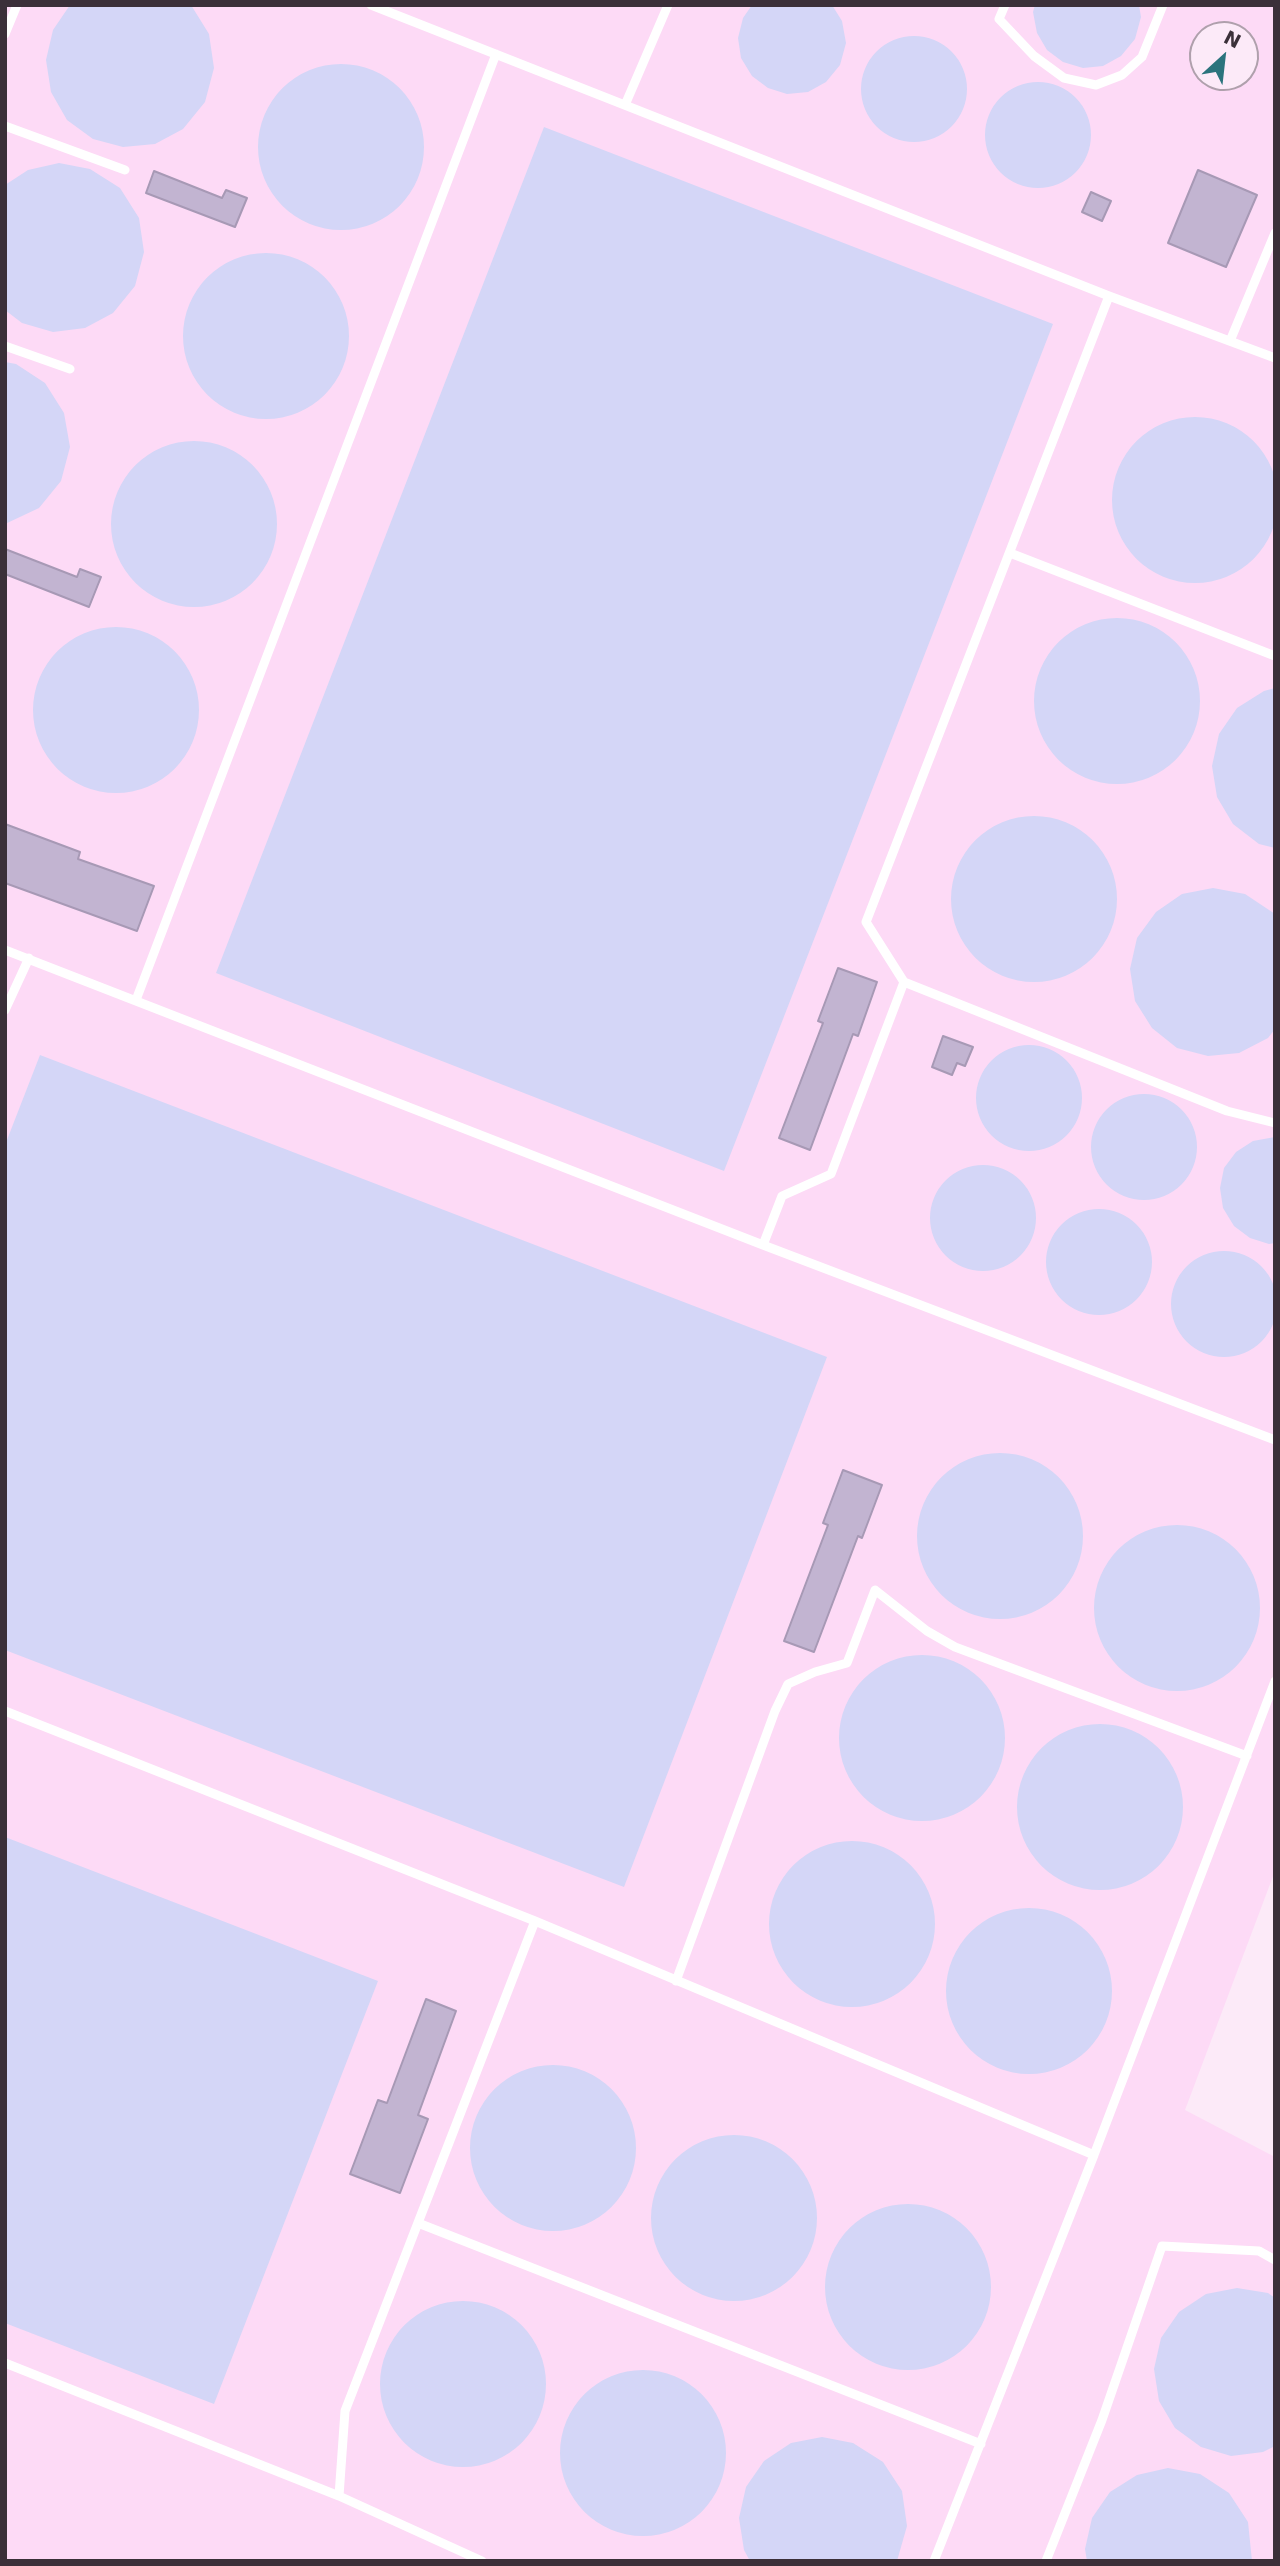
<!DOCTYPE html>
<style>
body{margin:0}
#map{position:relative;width:1280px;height:2566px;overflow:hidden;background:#fceaf8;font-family:"DejaVu Sans",sans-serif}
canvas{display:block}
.frame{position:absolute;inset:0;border:7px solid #3b3039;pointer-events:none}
.north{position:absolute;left:1189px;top:21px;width:70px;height:70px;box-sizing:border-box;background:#fceaf8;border:2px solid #afa0ac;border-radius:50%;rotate:27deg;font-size:19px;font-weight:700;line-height:28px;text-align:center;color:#3b3039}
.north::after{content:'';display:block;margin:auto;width:24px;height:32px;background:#2b747d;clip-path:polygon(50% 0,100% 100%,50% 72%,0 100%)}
</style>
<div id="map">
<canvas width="1280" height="2566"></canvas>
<div class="frame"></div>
<div class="north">N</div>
</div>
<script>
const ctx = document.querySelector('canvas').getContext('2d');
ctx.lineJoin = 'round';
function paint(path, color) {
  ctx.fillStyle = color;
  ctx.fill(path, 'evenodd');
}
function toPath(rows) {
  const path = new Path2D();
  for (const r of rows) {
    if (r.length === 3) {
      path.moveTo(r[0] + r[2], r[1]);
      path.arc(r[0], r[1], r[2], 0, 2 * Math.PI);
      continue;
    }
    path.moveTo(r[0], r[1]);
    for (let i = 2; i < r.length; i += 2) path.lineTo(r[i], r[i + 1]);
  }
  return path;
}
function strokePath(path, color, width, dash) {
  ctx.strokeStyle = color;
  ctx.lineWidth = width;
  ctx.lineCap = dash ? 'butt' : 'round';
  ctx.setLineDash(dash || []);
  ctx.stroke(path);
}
paint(toPath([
 [5,5,1275,5,1275,1871,1185,2110,1275,2157,1275,2561,5,2561],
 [1203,35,1245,35,1245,77,1203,77]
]), '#fddaf6');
paint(toPath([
 [70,5,191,5,209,34,214,68,205,102,183,129,155,144,123,147,93,139,67,120,51,92,46,60,53,30],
 [752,5,832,5,842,21,846,43,840,65,826,82,808,92,787,94,768,88,752,76,741,58,738,38,743,18],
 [1035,5,1139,5,1141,17,1135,39,1121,56,1103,66,1083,68,1063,62,1047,50,1037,33,1033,12],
 [914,89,53],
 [341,147,83],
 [1038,135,53],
 [544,127,1053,324,724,1171,216,973],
 [59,163,90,169,120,188,139,218,144,252,135,286,113,313,85,328,53,332,22,323,5,310,5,185,28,170],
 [266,336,83],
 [5,362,16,364,45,383,64,413,70,447,61,481,39,508,5,524],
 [1195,500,83],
 [194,524,83],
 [1117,701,83],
 [116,710,83],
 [1275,688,1275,848,1259,844,1233,824,1217,797,1212,766,1219,734,1237,708,1264,691],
 [1034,899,83],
 [1213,888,1245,894,1275,914,1275,1029,1268,1038,1239,1053,1208,1056,1177,1048,1152,1028,1135,1001,1130,969,1137,938,1156,912,1182,894],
 [1029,1098,53],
 [40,1055,827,1357,624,1887,5,1650,5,1145],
 [1144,1147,53],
 [1275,1137,1275,1243,1269,1244,1250,1238,1234,1226,1223,1208,1220,1188,1224,1168,1236,1152,1253,1141],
 [983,1218,53],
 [1099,1262,53],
 [1224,1304,53],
 [1000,1536,83],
 [1177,1608,83],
 [922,1738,83],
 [1100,1807,83],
 [5,1837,378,1981,214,2404,5,2323],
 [852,1924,83],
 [1029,1991,83],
 [553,2148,83],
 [734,2218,83],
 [908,2287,83],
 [1237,2288,1268,2293,1275,2298,1275,2446,1263,2452,1231,2456,1201,2447,1175,2428,1159,2401,1154,2369,1161,2338,1179,2312,1206,2294],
 [463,2384,83],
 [643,2453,83],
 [822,2437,853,2443,883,2462,902,2491,907,2526,897,2561,750,2561,744,2550,739,2518,746,2487,764,2461,791,2443],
 [1168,2468,1200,2474,1229,2493,1248,2522,1252,2561,1087,2561,1085,2549,1092,2518,1110,2492,1137,2475]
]), '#d4d6f7');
const building = toPath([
 [1198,170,1257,195,1226,267,1168,243,1198,170],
 [154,171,222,198,226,190,247,198,235,227,146,193,154,171],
 [1091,192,1111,201,1102,221,1082,212,1091,192],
 [5,549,77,577,80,569,101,577,89,607,5,574,5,549],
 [5,824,80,852,78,859,154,886,137,931,5,883,5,824],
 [838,968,877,982,858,1036,853,1034,810,1150,779,1138,823,1023,818,1021,838,968],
 [943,1036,973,1047,965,1066,957,1063,952,1075,932,1067,943,1036],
 [843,1470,882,1485,862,1538,858,1536,814,1652,784,1641,828,1525,823,1523,843,1470],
 [426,1999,456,2011,418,2115,428,2119,400,2193,350,2174,378,2100,387,2103,426,1999]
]);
paint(building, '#c2b4d1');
strokePath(building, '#a799b5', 2);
strokePath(toPath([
 [371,5,1109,296,1275,358],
 [1005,5,999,19,1034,56,1064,78,1096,85,1122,75,1142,57,1163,5],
 [5,34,17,5],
 [625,105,668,5],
 [5,126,125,170],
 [1230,341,1275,233],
 [5,346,70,369],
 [1010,553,1275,656],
 [5,950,763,1245,1275,1440],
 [904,982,1227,1111,1275,1123],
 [136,1000,496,54],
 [5,1010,29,958],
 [763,1245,782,1196,831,1174,904,982,866,922,1109,296],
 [5,1711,535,1921,1094,2155,934,2561],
 [676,1981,775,1711,788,1684,815,1672,847,1663,875,1590,927,1631,955,1647,1247,1756],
 [1094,2155,1275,1681],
 [418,2223,981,2444],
 [5,2363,339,2496,482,2561],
 [339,2496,345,2411,535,1921],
 [1046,2561,1102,2420,1162,2246,1259,2251,1275,2260]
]), '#fff', 9);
</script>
